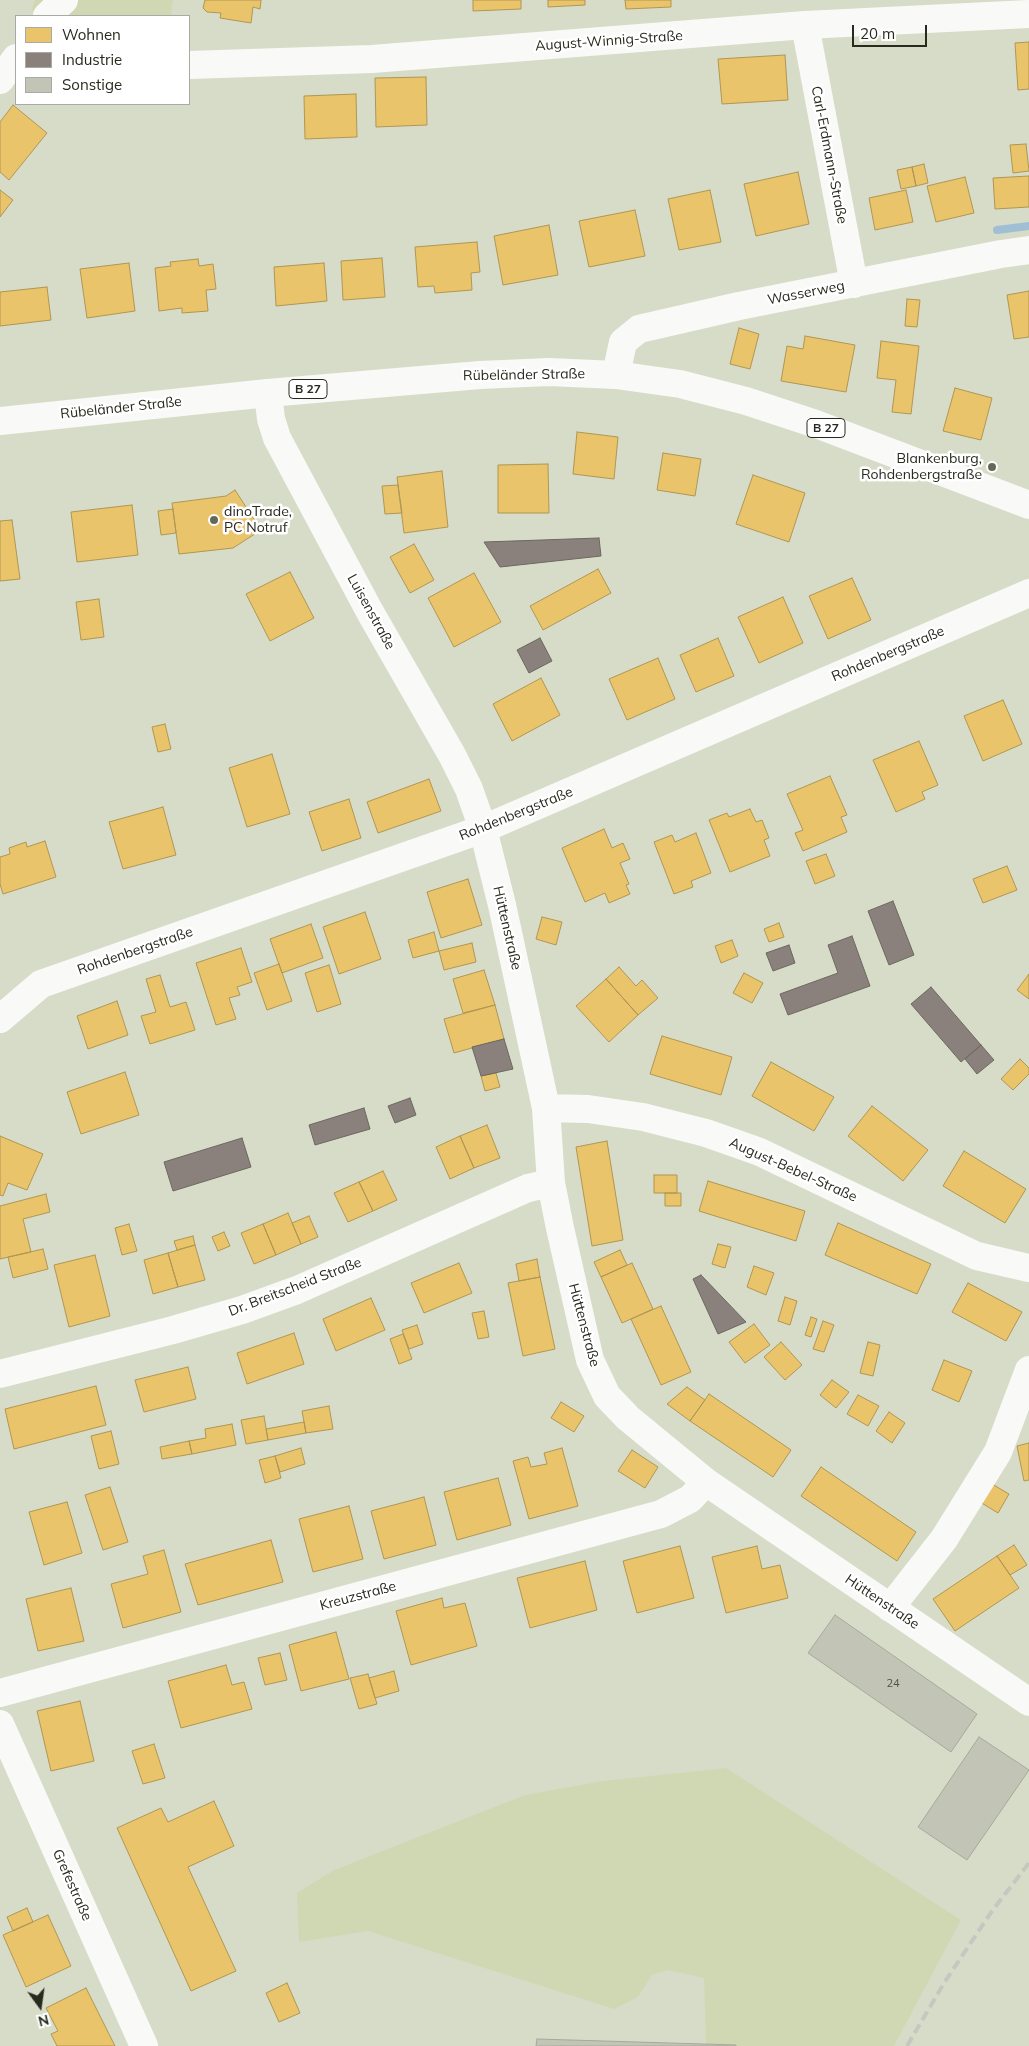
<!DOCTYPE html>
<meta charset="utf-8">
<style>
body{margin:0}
#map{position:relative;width:1029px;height:2046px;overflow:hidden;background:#d7dcc8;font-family:Mulish,sans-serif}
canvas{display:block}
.legend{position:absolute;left:15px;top:15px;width:175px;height:90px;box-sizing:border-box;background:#fff;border:1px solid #a9aaa5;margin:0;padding:6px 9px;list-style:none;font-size:15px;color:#272a1d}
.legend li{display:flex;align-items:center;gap:10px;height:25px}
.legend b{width:25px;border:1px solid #a9aaa5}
.north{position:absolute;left:15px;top:1981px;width:50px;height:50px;-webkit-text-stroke:4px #fff;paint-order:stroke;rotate:166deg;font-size:14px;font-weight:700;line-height:20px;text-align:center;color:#272a1d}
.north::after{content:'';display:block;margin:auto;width:18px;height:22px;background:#272a1d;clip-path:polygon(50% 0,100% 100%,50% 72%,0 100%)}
.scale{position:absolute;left:852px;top:25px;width:75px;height:22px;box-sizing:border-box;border:2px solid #272a1d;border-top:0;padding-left:6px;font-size:15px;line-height:18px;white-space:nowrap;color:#272a1d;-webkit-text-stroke:4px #fff;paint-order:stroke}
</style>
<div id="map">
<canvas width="1029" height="2046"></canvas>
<ul class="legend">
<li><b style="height:14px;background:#e9c46a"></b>Wohnen</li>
<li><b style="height:14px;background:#8a817c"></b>Industrie</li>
<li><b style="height:14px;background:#c2c5b6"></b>Sonstige</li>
</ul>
<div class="north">N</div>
<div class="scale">20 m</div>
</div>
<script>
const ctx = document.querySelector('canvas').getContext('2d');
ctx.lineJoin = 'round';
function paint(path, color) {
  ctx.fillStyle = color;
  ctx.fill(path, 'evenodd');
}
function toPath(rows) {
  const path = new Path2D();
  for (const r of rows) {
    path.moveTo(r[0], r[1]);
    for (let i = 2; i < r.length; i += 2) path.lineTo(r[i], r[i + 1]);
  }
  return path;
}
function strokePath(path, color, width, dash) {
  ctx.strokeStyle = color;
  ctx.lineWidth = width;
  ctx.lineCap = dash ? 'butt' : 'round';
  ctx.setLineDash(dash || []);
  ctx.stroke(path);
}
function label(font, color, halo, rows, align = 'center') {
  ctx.font = font + ' Mulish,sans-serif';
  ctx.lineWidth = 5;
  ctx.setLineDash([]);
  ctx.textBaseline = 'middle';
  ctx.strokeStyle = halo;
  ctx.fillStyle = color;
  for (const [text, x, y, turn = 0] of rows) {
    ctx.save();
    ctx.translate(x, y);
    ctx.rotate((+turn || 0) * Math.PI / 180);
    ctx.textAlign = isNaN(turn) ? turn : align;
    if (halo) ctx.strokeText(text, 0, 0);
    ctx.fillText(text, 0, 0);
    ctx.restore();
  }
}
paint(toPath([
 [35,0,173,0,171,16,36,16,32,9],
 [726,1768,961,1920,894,2046,736,2046,706,2044,704,1978,668,1970,652,1975,638,1997,614,2009,368,1931,299,1942,297,1893,334,1870,525,1795,603,1781]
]), '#d0d8b3');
const homes = toPath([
 [205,0,261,0,260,9,253,7,251,23,220,18,221,13,207,12,203,8,205,0],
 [473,0,521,0,521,9,473,11,473,0],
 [548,0,585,0,585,5,548,7,548,0],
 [625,0,671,0,671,7,626,9,625,0],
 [1029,42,1029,89,1018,90,1015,43,1029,42],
 [785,55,788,100,722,104,718,59,785,55],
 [426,77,427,125,376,127,375,78,426,77],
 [356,94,357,137,305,139,304,96,356,94],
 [13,105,47,133,9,180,0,172,0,122,13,105],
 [1026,144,1029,171,1013,173,1010,145,1026,144],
 [924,164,928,183,916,186,912,167,924,164],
 [912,167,916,186,901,189,897,170,912,167],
 [798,172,809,224,756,236,744,184,798,172],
 [1029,176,1029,207,995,209,993,178,1029,176],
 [965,177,974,213,936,222,927,186,965,177],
 [0,190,13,200,0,217,0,190],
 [710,190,721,242,679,250,668,199,710,190],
 [906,190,913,222,875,230,869,198,906,190],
 [635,210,645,256,589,267,579,221,635,210],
 [549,225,558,275,503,285,494,236,549,225],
 [477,242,480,272,471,273,472,290,435,293,434,286,418,287,415,247,477,242],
 [382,258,385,297,343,300,341,261,382,258],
 [198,259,199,266,213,264,216,289,206,290,208,311,182,313,182,308,159,311,155,268,171,266,170,262,198,259],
 [129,263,135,311,87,318,80,269,129,263],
 [324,263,327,301,276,306,274,267,324,263],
 [47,287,51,320,0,326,0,292,47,287],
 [1029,291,1029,337,1014,339,1007,295,1029,291],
 [907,299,920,300,917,327,905,326,907,299],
 [739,328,759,334,750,369,730,364,739,328],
 [805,336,855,345,846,392,781,381,787,346,803,349,805,336],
 [881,341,919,346,911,414,892,412,896,380,877,378,881,341],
 [955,388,992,398,981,440,943,431,955,388],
 [577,432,618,437,614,479,573,474,577,432],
 [663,453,701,459,695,496,657,490,663,453],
 [548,464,549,513,498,513,498,465,548,464],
 [442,471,448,527,404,533,397,477,442,471],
 [753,475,805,493,789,542,736,524,753,475],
 [398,485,402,513,385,514,382,486,398,485],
 [235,490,261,530,233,548,179,554,172,503,226,496,235,490],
 [132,505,138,555,77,562,71,512,132,505],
 [173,509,176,533,161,535,158,511,173,509],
 [12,520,20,579,0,581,0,521,12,520],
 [414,544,434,580,410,593,390,557,414,544],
 [598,569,611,593,543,630,530,606,598,569],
 [290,572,314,618,270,641,246,594,290,572],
 [474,573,501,622,454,647,428,598,474,573],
 [852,578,871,620,828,639,809,596,852,578],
 [783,597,803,643,759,663,738,617,783,597],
 [99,599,104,637,81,640,76,602,99,599],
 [718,638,734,676,696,692,680,655,718,638],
 [658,658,675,699,627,720,609,679,658,658],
 [541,678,560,715,512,741,493,704,541,678],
 [1003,700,1022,744,983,761,964,716,1003,700],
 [165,724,171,749,158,752,152,727,165,724],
 [919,741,938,785,922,792,925,799,896,812,873,760,919,741],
 [272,754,290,814,247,827,229,768,272,754],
 [830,776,847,815,841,817,847,832,803,851,795,833,803,830,787,794,830,776],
 [429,779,441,811,378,833,367,802,429,779],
 [349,799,361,838,322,851,309,812,349,799],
 [163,807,176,855,123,869,109,822,163,807],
 [750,809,756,822,762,820,769,838,764,840,770,856,730,872,709,820,727,813,729,817,750,809],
 [604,829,612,848,623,843,630,859,620,863,629,884,626,885,630,894,609,903,605,893,585,902,562,848,604,829],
 [696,833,711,873,691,881,693,887,674,894,654,842,672,835,675,842,696,833],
 [45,841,56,877,3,894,0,884,0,857,10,854,9,848,26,842,27,847,45,841],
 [826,854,835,876,815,884,806,861,826,854],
 [1007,866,1017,890,983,903,973,879,1007,866],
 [468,879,482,925,441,938,427,892,468,879],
 [365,912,381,959,339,974,323,927,365,912],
 [542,917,562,922,556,945,536,939,542,917],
 [779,923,784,937,769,942,764,929,779,923],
 [311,924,323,958,282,973,270,939,311,924],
 [434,932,439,951,413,958,408,940,434,932],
 [732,940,738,956,721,963,715,946,732,940],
 [472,943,476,962,444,970,439,951,472,943],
 [241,948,252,982,237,987,240,995,229,998,236,1019,216,1025,196,963,241,948],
 [279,964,292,1001,267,1010,254,973,279,964],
 [329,965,341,1004,317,1012,305,973,329,965],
 [619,967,636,986,642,980,658,998,638,1015,606,979,619,967],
 [484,970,495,1005,463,1013,453,979,484,970],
 [744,973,763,983,752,1003,733,993,744,973],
 [1029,974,1029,999,1017,990,1029,974],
 [160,975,170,1007,186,1002,195,1030,150,1044,141,1016,156,1012,146,979,160,975],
 [606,979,638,1015,609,1042,576,1006,606,979],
 [117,1001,128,1035,88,1049,77,1016,117,1001],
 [495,1005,504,1039,454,1053,444,1019,495,1005],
 [662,1036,732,1057,721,1095,650,1074,662,1036],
 [1020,1059,1029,1068,1029,1074,1013,1090,1001,1079,1020,1059],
 [771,1062,834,1097,814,1131,752,1096,771,1062],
 [125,1072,139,1115,81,1134,67,1092,125,1072],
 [496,1073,500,1087,485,1091,481,1076,496,1073],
 [872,1106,928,1150,903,1181,848,1136,872,1106],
 [487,1125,500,1158,474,1168,460,1136,487,1125],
 [0,1136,43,1154,27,1190,8,1183,3,1196,0,1195,0,1136],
 [460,1136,474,1168,450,1179,436,1147,460,1136],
 [607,1141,623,1240,592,1246,576,1147,607,1141],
 [964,1151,1026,1189,1005,1223,943,1186,964,1151],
 [383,1171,397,1200,373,1211,359,1182,383,1171],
 [654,1175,677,1175,677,1193,654,1193,654,1175],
 [708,1181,805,1211,796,1241,699,1211,708,1181],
 [359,1182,373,1211,348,1222,334,1193,359,1182],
 [665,1193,681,1193,681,1206,665,1206,665,1193],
 [46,1194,50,1212,23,1219,31,1252,0,1259,0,1206,46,1194],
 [288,1213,301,1244,276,1255,263,1224,288,1213],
 [309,1216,318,1237,301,1244,292,1223,309,1216],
 [838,1223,931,1264,917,1294,825,1255,838,1223],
 [129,1224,137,1251,122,1255,115,1228,129,1224],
 [263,1224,276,1255,254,1264,241,1233,263,1224],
 [224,1232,230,1246,218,1251,212,1237,224,1232],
 [193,1236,195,1245,177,1250,174,1241,193,1236],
 [718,1244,731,1247,725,1268,712,1264,718,1244],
 [195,1245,205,1280,178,1287,168,1253,195,1245],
 [43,1249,48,1269,13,1278,8,1257,43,1249],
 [620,1250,627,1265,601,1277,594,1262,620,1250],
 [168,1253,178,1287,153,1294,144,1260,168,1253],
 [95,1255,110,1316,69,1327,54,1265,95,1255],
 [537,1259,540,1277,519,1281,516,1264,537,1259],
 [459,1263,472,1293,424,1313,411,1283,459,1263],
 [632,1263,653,1309,622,1323,601,1277,632,1263],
 [754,1266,774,1273,766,1295,747,1287,754,1266],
 [540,1277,555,1349,523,1356,508,1283,540,1277],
 [968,1283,1022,1312,1006,1341,952,1312,968,1283],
 [785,1297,797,1301,790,1325,778,1321,785,1297],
 [371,1298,385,1330,336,1351,323,1319,371,1298],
 [661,1306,691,1372,661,1385,631,1319,661,1306],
 [484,1311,489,1337,478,1339,472,1313,484,1311],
 [811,1317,817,1319,811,1337,805,1335,811,1317],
 [823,1321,834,1325,824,1352,813,1349,823,1321],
 [754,1324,770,1345,745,1363,729,1342,754,1324],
 [417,1325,423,1344,409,1349,402,1330,417,1325],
 [294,1333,304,1364,247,1384,237,1353,294,1333],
 [403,1334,412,1359,399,1364,390,1339,403,1334],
 [781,1342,802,1365,785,1380,764,1357,781,1342],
 [868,1342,880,1345,873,1376,860,1373,868,1342],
 [944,1360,972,1371,959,1402,932,1390,944,1360],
 [188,1367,196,1399,144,1412,135,1380,188,1367],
 [832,1380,849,1392,836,1408,820,1395,832,1380],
 [96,1386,106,1425,14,1449,5,1409,96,1386],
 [687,1387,705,1400,690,1421,667,1404,687,1387],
 [709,1394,791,1450,773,1477,690,1421,709,1394],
 [858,1395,879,1406,868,1426,847,1414,858,1395],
 [561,1402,584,1416,574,1432,551,1418,561,1402],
 [329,1406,333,1429,306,1433,302,1411,329,1406],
 [889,1412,905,1423,892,1443,876,1431,889,1412],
 [264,1416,268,1440,246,1444,241,1420,264,1416],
 [304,1422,306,1433,268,1440,266,1429,304,1422],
 [232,1424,236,1445,192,1454,189,1441,206,1438,205,1429,232,1424],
 [111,1431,119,1464,99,1469,91,1436,111,1431],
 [189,1441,192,1454,162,1459,160,1447,189,1441],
 [1029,1443,1029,1480,1024,1481,1017,1446,1029,1443],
 [301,1448,305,1464,280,1472,275,1456,301,1448],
 [562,1448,578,1506,529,1519,513,1461,528,1457,531,1467,547,1464,544,1453,562,1448],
 [632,1450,658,1467,645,1488,618,1471,632,1450],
 [275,1456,281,1478,265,1483,259,1460,275,1456],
 [821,1467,916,1532,897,1561,801,1496,821,1467],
 [498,1478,511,1525,457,1540,444,1492,498,1478],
 [992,1484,1009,1494,998,1513,980,1502,992,1484],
 [110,1487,128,1542,103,1550,85,1495,110,1487],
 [424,1497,436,1545,384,1559,371,1511,424,1497],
 [67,1502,82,1553,44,1565,29,1512,67,1502],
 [349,1506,363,1559,313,1572,299,1519,349,1506],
 [271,1540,283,1582,198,1605,185,1564,271,1540],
 [1014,1545,1027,1565,1010,1575,997,1556,1014,1545],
 [680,1546,694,1598,637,1613,623,1561,680,1546],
 [757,1546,762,1569,780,1565,788,1598,726,1613,712,1557,757,1546],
 [164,1550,181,1612,123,1628,111,1584,148,1574,143,1556,164,1550],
 [997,1556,1019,1588,955,1631,933,1599,997,1556],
 [585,1561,597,1610,530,1628,517,1578,585,1561],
 [71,1588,84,1641,38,1651,26,1599,71,1588],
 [442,1598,444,1608,465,1603,477,1646,411,1665,396,1611,442,1598],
 [336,1632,349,1679,301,1691,289,1645,336,1632],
 [280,1653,287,1680,265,1685,258,1658,280,1653],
 [226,1665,232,1685,244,1682,252,1709,181,1728,168,1681,226,1665],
 [394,1671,399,1691,375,1698,369,1678,394,1671],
 [368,1674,377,1704,359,1709,350,1678,368,1674],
 [80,1701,94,1761,51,1771,37,1711,80,1701],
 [154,1744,165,1778,143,1784,132,1751,154,1744],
 [214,1801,234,1846,188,1867,236,1971,191,1991,117,1828,161,1808,168,1822,214,1801],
 [27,1908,33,1922,13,1931,7,1917,27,1908],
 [48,1915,71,1966,26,1987,3,1935,48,1915],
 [287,1983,300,2013,279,2022,266,1993,287,1983],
 [86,1988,115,2046,57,2046,51,2034,58,2031,46,2008,86,1988]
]);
paint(homes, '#e9c46a');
strokePath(homes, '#af9653', 1);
const industry = toPath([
 [599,538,601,556,500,567,484,542,599,538],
 [540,638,552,661,529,673,517,650,540,638],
 [893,901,914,955,889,965,868,911,893,901],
 [852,936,870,986,788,1015,780,994,838,973,828,945,852,936],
 [789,945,795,963,773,971,766,953,789,945],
 [931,987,981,1045,961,1062,911,1004,931,987],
 [504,1039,513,1069,481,1076,472,1047,504,1039],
 [981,1045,994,1060,977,1074,965,1059,981,1045],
 [410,1098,416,1115,395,1123,388,1106,410,1098],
 [364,1108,370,1129,315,1145,309,1125,364,1108],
 [242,1138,251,1167,173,1191,164,1162,242,1138],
 [701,1275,746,1322,718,1334,693,1279,701,1275]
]);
paint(industry, '#8a817c');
strokePath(industry, '#6c6760', 1);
strokePath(toPath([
 [997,230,1029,226]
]), '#a0bfd5', 8);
const building = toPath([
 [835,1615,977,1714,951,1752,808,1653,835,1615],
 [979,1737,1029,1770,967,1860,918,1827,979,1737],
 [537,2039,736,2045,736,2046,536,2046,537,2039]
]);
paint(building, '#c2c5b6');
strokePath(building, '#a5a99a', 1);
strokePath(toPath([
 [47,16,64,0],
 [805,25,854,284],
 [189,65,372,59,805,25,1029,14],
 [0,80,16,58],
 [616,375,623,342,639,329,739,306,1001,254,1029,250],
 [268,393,271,419,277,438,370,612,452,755,469,789,483,829,502,905,546,1108,551,1183,560,1228,590,1360,607,1396,628,1418,706,1482,1029,1702],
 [0,1019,41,984,483,829,1029,593],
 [546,1108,588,1109,643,1117,706,1133,760,1152,977,1256,1029,1268],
 [0,1374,173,1330,242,1310,297,1290,528,1188,551,1183],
 [890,1608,944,1539,998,1452,1029,1370],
 [0,1693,661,1514,690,1499,706,1482],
 [0,1724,144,2046]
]), '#f9faf7', 28);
strokePath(toPath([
 [0,421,268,393,480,375,549,372,616,375,680,384,746,401,816,424,1029,505]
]), '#f9faf7', 28);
strokePath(toPath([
 [907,2046,944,1983,992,1911,1029,1863]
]), '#c5c7c1', 4, [10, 5]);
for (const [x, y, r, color] of [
 [992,467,5,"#656859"],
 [214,520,5,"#656859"]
]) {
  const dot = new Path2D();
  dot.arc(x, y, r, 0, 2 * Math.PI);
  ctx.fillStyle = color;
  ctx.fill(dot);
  strokePath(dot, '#fff', 2);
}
label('11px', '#4e5143', null, [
 ["24",893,1684]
]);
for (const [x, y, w] of [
 [308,389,38],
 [826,428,38]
]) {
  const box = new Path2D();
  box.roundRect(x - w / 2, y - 9.5, w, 19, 4);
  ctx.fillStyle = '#fff';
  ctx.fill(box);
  strokePath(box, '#272a1d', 1);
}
label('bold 12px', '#272a1d', null, [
 ["B 27",308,389],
 ["B 27",826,428]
]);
label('14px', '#272a1d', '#fff', [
 ["August-Winnig-Straße",609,41,-4],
 ["Carl-Erdmann-Straße",829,155,79],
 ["Wasserweg",806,293,-11],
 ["Rübeländer Straße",524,375,-1],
 ["Rübeländer Straße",121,408,-6],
 ["Luisenstraße",371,612,61],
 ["Rohdenbergstraße",888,654,-23],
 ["Rohdenbergstraße",516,814,-22],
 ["Hüttenstraße",507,928,77],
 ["Rohdenbergstraße",135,951,-19],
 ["August-Bebel-Straße",793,1170,24],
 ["Dr. Breitscheid Straße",295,1287,-21],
 ["Hüttenstraße",584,1325,75],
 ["Kreuzstraße",358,1596,-15],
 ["Hüttenstraße",882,1602,34],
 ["Grefestraße",72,1885,66]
]);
label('14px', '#272a1d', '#fff', [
 ["Blankenburg,",982,459],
 ["Rohdenbergstraße",982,475],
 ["dinoTrade,",224,512,"left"],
 ["PC Notruf",224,528,"left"]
], 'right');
</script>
